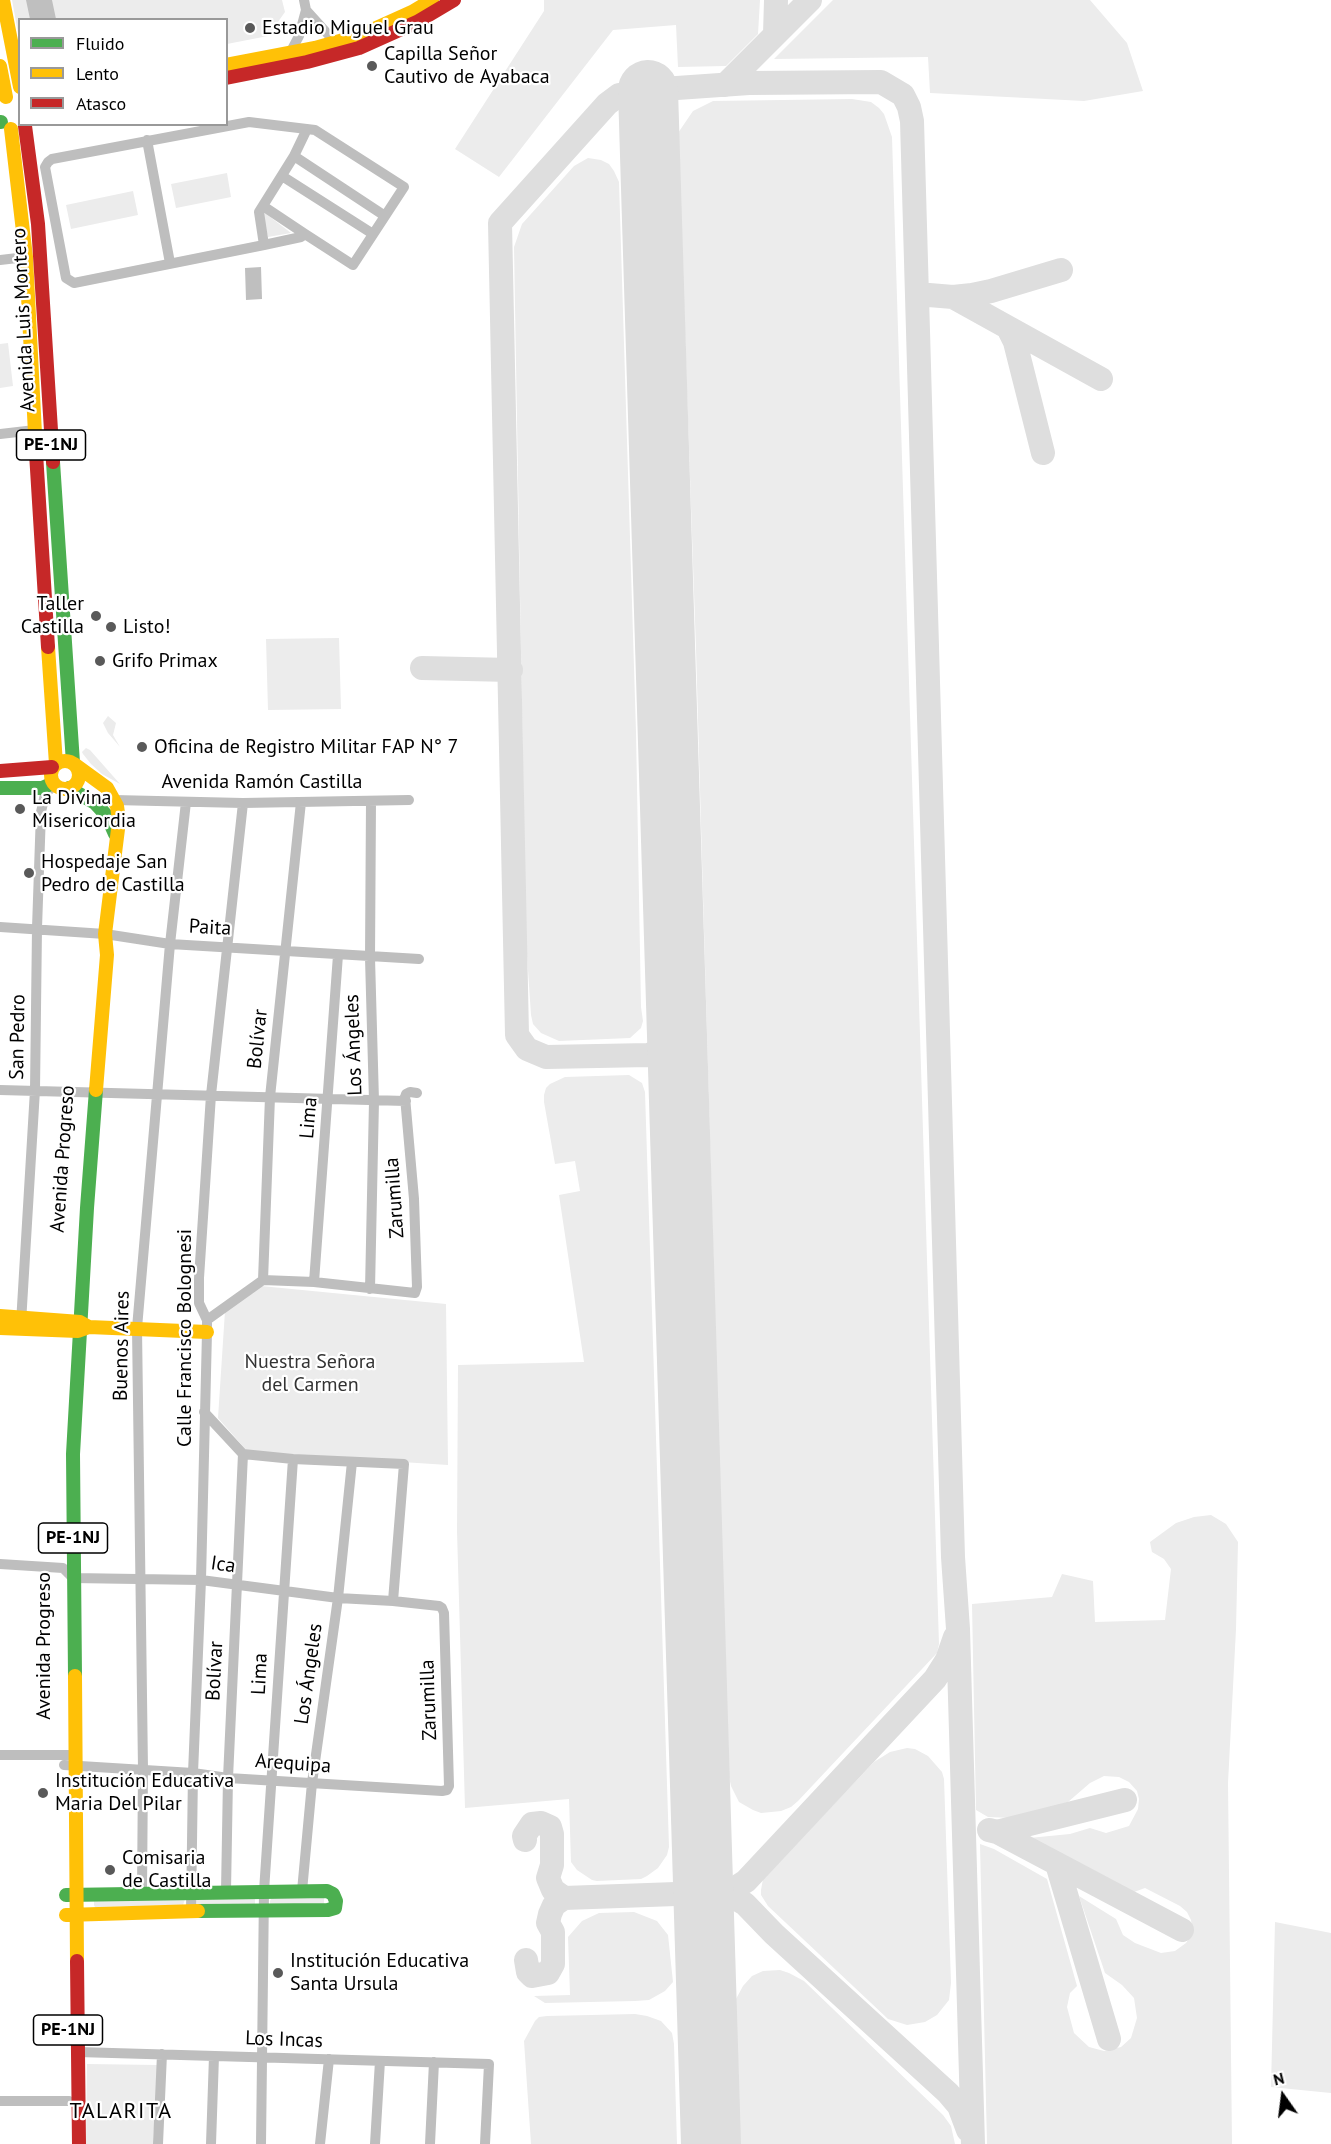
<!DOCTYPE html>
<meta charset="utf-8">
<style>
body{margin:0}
#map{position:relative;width:1331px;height:2144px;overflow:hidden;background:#fff;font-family:"PT Sans",sans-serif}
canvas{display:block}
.legend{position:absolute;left:18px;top:18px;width:210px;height:108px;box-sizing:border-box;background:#fff;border:2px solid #999;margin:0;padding:8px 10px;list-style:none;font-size:18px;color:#000}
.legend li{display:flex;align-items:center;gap:12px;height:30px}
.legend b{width:30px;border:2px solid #999}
.north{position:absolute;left:1253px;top:2066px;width:60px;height:60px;-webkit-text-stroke:4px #fff;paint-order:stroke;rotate:346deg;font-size:16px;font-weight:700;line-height:24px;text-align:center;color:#000}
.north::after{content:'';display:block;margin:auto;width:21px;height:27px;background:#000;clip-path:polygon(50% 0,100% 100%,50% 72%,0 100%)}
</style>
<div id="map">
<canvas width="1331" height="2144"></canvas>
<ul class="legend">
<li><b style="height:8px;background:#4caf50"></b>Fluido</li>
<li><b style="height:8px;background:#ffc107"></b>Lento</li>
<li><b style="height:8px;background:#c62828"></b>Atasco</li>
</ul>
<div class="north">N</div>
</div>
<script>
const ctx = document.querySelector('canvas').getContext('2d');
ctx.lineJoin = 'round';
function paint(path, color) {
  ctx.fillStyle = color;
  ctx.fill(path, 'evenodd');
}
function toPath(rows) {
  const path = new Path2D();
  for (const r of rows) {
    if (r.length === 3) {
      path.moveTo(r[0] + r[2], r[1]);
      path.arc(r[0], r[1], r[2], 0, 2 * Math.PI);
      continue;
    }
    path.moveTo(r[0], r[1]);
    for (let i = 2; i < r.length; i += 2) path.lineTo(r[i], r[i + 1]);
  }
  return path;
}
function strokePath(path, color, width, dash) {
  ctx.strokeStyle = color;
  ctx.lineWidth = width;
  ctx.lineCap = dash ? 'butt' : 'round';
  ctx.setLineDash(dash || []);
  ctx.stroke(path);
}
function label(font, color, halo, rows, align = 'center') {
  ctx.font = font + ' "PT Sans",sans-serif';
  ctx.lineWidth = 4.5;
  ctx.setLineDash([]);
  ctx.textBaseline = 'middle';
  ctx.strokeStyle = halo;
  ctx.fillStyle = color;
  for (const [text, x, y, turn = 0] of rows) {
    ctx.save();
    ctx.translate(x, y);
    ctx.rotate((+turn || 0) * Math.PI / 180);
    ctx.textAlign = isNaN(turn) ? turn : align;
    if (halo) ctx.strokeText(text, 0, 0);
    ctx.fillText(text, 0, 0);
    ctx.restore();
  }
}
paint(toPath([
 [12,0,282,0,285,12,268,36,227,44,226,20,20,20,19,38],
 [544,0,760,0,758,34,726,66,678,67,676,25,613,30,499,177,455,149,544,11],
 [833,0,1090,0,1127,43,1143,91,1084,101,930,93,928,57,774,59],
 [852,99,871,102,879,108,884,114,892,137,939,1644,937,1653,798,1801,791,1807,781,1811,761,1813,753,1810,739,1802,731,1786,728,1772,696,649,678,133,693,111,713,101],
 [588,158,601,160,609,164,614,171,619,182,636,732,641,1007,643,1021,641,1028,630,1038,559,1041,541,1033,533,1024,531,1015,526,940,514,247,522,224,574,166],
 [227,173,231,197,176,208,171,184],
 [133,191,138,215,71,229,66,205],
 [265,213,291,233,268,237,262,215],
 [8,343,13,386,0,388,0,344],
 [339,638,341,709,268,710,266,639],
 [108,716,116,723,113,735,120,747,108,733,103,723],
 [86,748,90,750,120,784,102,774,91,764,83,754,82,752],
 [629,1075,642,1083,645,1092,669,1847,667,1855,658,1868,647,1876,641,1879,597,1881,592,1880,577,1870,571,1862,569,1799,465,1808,457,1531,458,1365,584,1362,559,1195,580,1191,575,1161,555,1164,544,1102,544,1095,546,1088,550,1084,565,1077],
 [261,1286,446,1304,448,1465,248,1452,218,1418,225,1311],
 [1211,1515,1226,1524,1238,1542,1236,1629,1228,1783,1232,2144,987,2144,980,1844,994,1849,1047,1879,1077,1986,1070,1993,1067,2007,1074,2033,1089,2047,1104,2051,1121,2047,1131,2038,1137,2018,1134,1998,1122,1985,1105,1973,1079,1896,1116,1919,1123,1935,1135,1943,1161,1953,1175,1951,1186,1943,1193,1933,1191,1920,1187,1912,1180,1906,1145,1888,1134,1892,1029,1838,1070,1834,1090,1828,1106,1833,1129,1826,1138,1809,1139,1799,1137,1791,1129,1782,1119,1777,1104,1776,1090,1783,1068,1802,1012,1818,988,1817,976,1810,972,1604,1052,1597,1062,1574,1093,1581,1095,1622,1165,1620,1171,1569,1164,1559,1152,1552,1150,1542,1176,1523,1194,1517],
 [907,1748,915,1749,928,1756,942,1772,944,1779,951,1983,949,2000,937,2015,925,2022,907,2025,888,2019,768,1906,761,1895,761,1890,763,1879,874,1762,890,1752],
 [272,1897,324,1898,324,1906,270,1904,270,1901],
 [196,1898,255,1898,255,1904,196,1905],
 [185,1899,183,1905,95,1907,94,1905,94,1900],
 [634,1912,657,1921,668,1935,673,1982,665,1991,649,2000,635,2001,545,2003,534,1996,570,1995,568,1937,582,1921,599,1913],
 [1275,1922,1331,1933,1331,2093,1271,2087],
 [780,1970,789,1973,804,1981,943,2115,951,2126,955,2144,740,2144,736,1999,743,1986,752,1976,763,1971],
 [635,2014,647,2016,661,2021,672,2033,674,2044,677,2144,531,2144,524,2041,535,2021,539,2017,547,2016],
 [87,2064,158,2065,153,2144,86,2144]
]), '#ececec');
paint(toPath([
 [26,0,52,0,56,19,30,19],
 [261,267,262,299,246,300,245,268]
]), '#bfbfbf');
strokePath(toPath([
 [775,35,776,0],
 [725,85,810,0],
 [917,294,953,297,972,295,991,291,1061,270],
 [953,297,1101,379],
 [1008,328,1015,342,1043,453],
 [422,668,511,670],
 [677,1036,664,1049,649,1055,546,1057,527,1049,517,1035,500,223,607,104,619,95,648,90,749,83,881,82,903,95,909,107,912,121,953,1557,958,1629,973,2144],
 [649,1055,659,1057,665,1061,679,1080],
 [989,1830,997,1832,1125,1800],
 [997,1832,1182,1930],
 [525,1840,524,1836,532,1824,541,1823,550,1827,552,1834,552,1865,548,1878,553,1890,564,1898],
 [1057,1864,1109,2039],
 [726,1894,746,1881,935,1679,947,1660,955,1637],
 [526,1960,528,1972,532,1976,548,1973,553,1964,553,1932,548,1923,550,1914,554,1905,564,1898,704,1893,726,1894,735,1898,745,1904,774,1934,948,2093,959,2106,968,2130]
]), '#dedede', 24);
strokePath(toPath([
 [648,90,711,2144]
]), '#dedede', 60);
strokePath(toPath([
 [306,10,335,42,336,46],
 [290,53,299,36,306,10,304,0],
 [147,140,170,263],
 [294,156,385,216],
 [282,176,373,234],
 [263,206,305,234,353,265,404,187,315,130,249,122,52,159,48,162,45,167,66,278,74,283,264,245,301,237,305,234],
 [264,245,259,212,294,156,307,129],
 [0,260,26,257],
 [0,434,35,430],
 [114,800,243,803,409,800],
 [0,927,105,934,170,944,419,959],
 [0,1090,406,1101],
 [263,1280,270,1097,301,802],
 [314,1282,338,955],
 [370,1289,374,1101,370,958,371,801],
 [207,1320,263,1280,314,1282,415,1293,417,1287,414,1199,405,1097,406,1094,410,1092,417,1093],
 [21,1323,35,1090,37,928,41,812,45,794,54,785],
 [204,1412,243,1454,293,1459,404,1464,393,1601],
 [0,1564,63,1568,73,1578,201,1580,338,1598,393,1601,439,1606,442,1608,444,1613,449,1786,447,1790,442,1791,228,1778,193,1773,64,1765],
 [0,1755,75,1755],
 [226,1891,228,1778,243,1454],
 [302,1891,312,1783,338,1598,352,1462],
 [142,1893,143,1769,137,1328,170,944,186,802],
 [191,1911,193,1773,201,1580,207,1332,207,1320,199,1303,199,1278,211,1095,243,803],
 [78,2052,489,2064,485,2144],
 [0,2101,69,2101],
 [158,2144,162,2054],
 [211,2144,214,2056],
 [261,2144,264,1891,293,1459],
 [320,2144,329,2059],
 [375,2144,380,2061],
 [430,2144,434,2062]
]), '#bebebe', 10);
strokePath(toPath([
 [0,122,1,122],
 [53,462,73,763],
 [0,788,42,788,53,783],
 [69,788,95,803,107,816,115,834],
 [75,1676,73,1454,87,1208,96,1090],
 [66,1895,327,1891,333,1894,336,1901,335,1908,328,1910,198,1911]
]), '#4caf50', 14);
strokePath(toPath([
 [3,0,20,87],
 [226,65,315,48,361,35,412,12,432,0],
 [0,66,6,97],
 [11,129,26,257,36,453],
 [48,647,56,764],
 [65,775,14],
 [74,764,107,788,117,806,119,821,105,934,107,955,96,1090],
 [0,1316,80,1322,89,1327],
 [0,1328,78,1331,89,1327,207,1332],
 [75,1676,77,1961],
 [66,1915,198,1911]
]), '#ffc107', 14);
strokePath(toPath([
 [226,78,307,62,359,48,417,22,454,0],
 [25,126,38,224,53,462],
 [36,453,48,647],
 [0,771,52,767],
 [77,1961,79,2144]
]), '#c62828', 14);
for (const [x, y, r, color] of [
 [250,28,6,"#595959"],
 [372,66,6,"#595959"],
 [96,616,6,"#595959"],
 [111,627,6,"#595959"],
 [100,661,6,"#595959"],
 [142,747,6,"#595959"],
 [20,809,6,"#595959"],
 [29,873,6,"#595959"],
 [43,1793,6,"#595959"],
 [110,1870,6,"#595959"],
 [278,1973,6,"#595959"]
]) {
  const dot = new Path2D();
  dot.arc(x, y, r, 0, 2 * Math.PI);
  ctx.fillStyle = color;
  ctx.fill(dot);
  strokePath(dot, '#fff', 2);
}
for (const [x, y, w] of [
 [51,445,69],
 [73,1538,69],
 [68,2030,69]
]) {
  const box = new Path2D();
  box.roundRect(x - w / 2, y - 15, w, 30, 4.5);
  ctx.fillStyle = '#fff';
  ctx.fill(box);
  strokePath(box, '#000', 1.5);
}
label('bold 18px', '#000', null, [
 ["PE-1NJ",51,445],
 ["PE-1NJ",73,1538],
 ["PE-1NJ",68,2030]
]);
label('20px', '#000', '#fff', [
 ["Estadio Miguel Grau",262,28],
 ["Capilla Señor",384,54],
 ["Cautivo de Ayabaca",384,77],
 ["Taller",84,604,"right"],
 ["Castilla",84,627,"right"],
 ["Listo!",123,627],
 ["Grifo Primax",112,661],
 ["Oficina de Registro Militar FAP N° 7",154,747],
 ["La Divina",32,798],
 ["Misericordia",32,821],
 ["Hospedaje San",41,862],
 ["Pedro de Castilla",41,885],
 ["Institución Educativa",55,1781],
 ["Maria Del Pilar",55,1804],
 ["Comisaria",122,1858],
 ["de Castilla",122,1881],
 ["Institución Educativa",290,1961],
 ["Santa Ursula",290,1984]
], 'left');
label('20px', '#000', '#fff', [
 ["Avenida Luis Montero",24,320,-93],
 ["Avenida Ramón Castilla",262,782],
 ["Paita",210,928,3],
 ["San Pedro",18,1037,-89],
 ["Bolívar",258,1039,-84],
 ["Los Ángeles",354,1045,-92],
 ["Lima",309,1118,-85],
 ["Avenida Progreso",63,1159,-86],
 ["Zarumilla",395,1198,-94],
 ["Calle Francisco Bolognesi",185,1338,-90],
 ["Buenos Aires",122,1346,-89],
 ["Ica",223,1565,8],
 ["Avenida Progreso",44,1646,-90],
 ["Bolívar",215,1671,-87],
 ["Lima",260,1674,-87],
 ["Los Ángeles",309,1674,-82],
 ["Zarumilla",429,1700,-92],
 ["Arequipa",293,1764,4],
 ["Los Incas",284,2040,2]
]);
label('20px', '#333', '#fff', [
 ["Nuestra Señora",310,1362],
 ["del Carmen",310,1385]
]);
ctx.letterSpacing = '1.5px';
label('22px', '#000', '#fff', [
 ["TALARITA",121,2112]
]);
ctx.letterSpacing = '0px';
</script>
